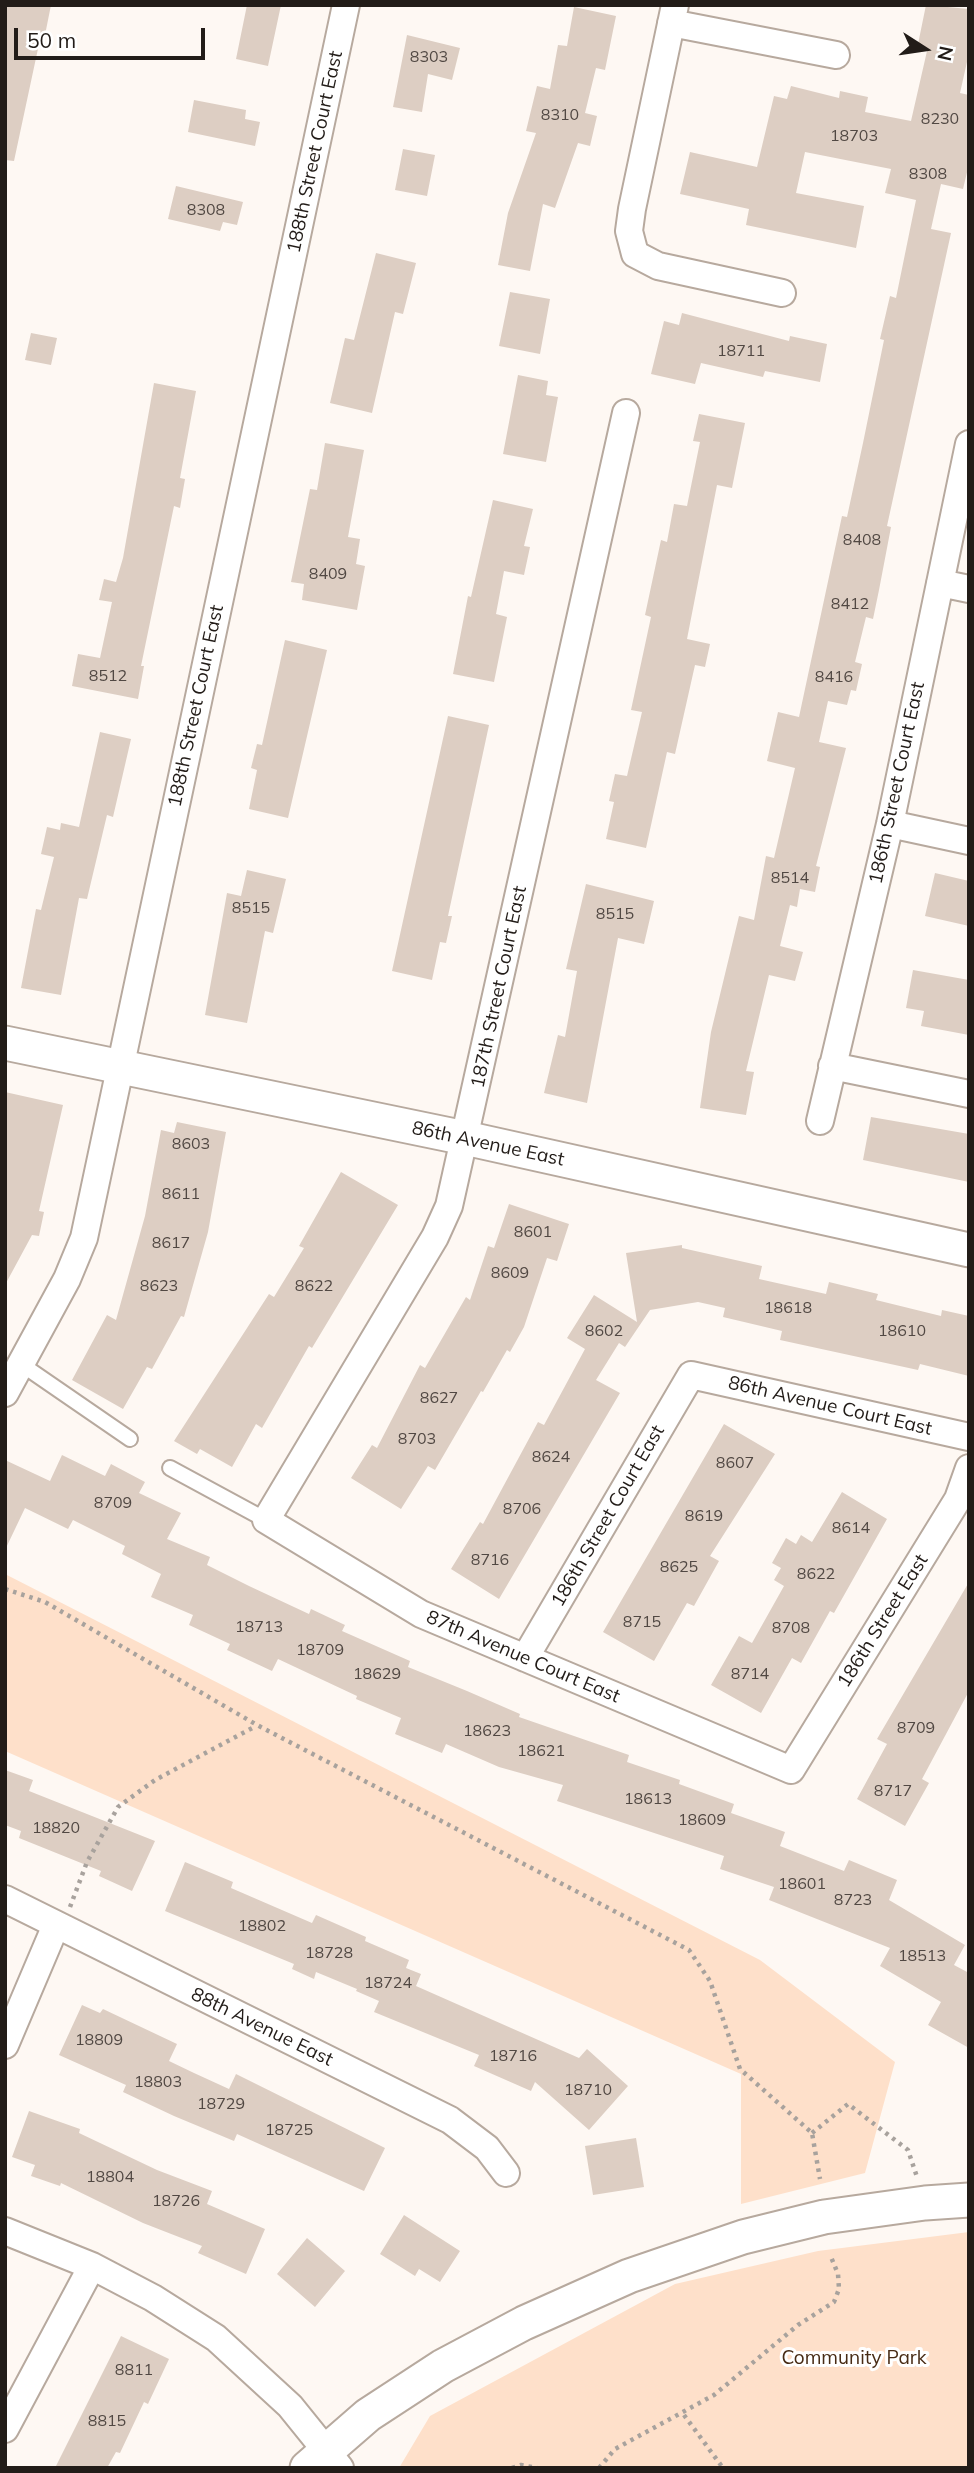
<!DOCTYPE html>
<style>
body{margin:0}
#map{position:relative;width:974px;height:2473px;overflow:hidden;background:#fef8f3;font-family:Mulish,sans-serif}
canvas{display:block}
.frame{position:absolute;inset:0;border:7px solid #221c18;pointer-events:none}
.north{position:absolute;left:890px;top:14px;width:70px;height:70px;-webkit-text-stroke:5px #fff;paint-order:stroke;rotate:102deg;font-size:19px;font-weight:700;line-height:28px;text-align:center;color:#221c18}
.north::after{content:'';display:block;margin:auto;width:24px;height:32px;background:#221c18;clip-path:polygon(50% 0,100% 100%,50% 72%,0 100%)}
.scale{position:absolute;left:14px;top:28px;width:191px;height:32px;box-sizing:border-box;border:4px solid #221c18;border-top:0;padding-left:9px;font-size:21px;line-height:24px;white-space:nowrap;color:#221c18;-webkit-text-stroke:5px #fff;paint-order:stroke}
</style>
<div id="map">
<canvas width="974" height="2473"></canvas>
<div class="frame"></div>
<div class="north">N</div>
<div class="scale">50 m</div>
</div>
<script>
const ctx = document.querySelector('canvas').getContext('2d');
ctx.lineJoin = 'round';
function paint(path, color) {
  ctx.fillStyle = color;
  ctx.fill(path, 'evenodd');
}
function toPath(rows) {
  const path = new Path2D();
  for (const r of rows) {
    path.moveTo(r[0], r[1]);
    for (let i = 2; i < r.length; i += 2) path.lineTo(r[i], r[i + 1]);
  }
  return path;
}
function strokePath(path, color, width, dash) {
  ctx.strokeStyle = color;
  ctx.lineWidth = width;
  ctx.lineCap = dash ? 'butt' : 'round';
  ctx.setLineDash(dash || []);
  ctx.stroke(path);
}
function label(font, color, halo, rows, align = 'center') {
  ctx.font = font + ' Mulish,sans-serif';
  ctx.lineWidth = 6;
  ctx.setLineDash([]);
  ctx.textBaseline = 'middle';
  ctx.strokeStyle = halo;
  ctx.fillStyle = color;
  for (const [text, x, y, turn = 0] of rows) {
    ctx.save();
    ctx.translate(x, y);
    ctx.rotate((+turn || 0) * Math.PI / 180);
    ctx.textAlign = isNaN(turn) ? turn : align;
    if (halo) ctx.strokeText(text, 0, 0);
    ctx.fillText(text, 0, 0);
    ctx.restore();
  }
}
paint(toPath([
 [5,1574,760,1960,895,2062,865,2173,741,2204,741,2074,5,1751],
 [969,2232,969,2468,399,2468,430,2416,675,2284,818,2251]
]), '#fee0ca');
paint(toPath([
 [5,5,51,5,43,45,39,44,14,161,5,160],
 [247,5,281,5,268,66,236,59],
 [926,5,969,9,969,53,960,93,969,95,969,164,963,189,941,184,931,229,951,233,887,526,891,527,879,590,873,619,866,617,855,662,862,664,856,691,851,690,847,705,828,701,819,742,846,748,816,866,820,867,815,892,800,889,797,907,790,905,780,946,803,952,795,981,769,975,746,1071,754,1072,746,1115,700,1108,711,1032,739,916,754,920,766,856,774,858,795,768,767,761,778,712,799,717,842,516,847,517,863,443,884,340,880,339,890,296,896,298,916,200,885,193,891,169,805,152,796,193,864,206,856,248,746,225,749,209,680,194,690,152,757,167,774,96,787,99,791,86,839,98,840,91,868,97,865,112,911,121,927,51,917,49],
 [574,7,616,16,605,70,596,68,585,113,597,116,590,146,578,143,555,208,543,204,530,271,498,265,508,213,536,133,526,131,537,86,550,89,558,45,567,46],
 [407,35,460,48,452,80,428,74,422,112,393,107],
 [194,100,246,110,245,119,260,122,255,146,188,132],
 [403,149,435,155,427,196,395,190],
 [176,186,243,202,237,225,223,222,220,231,168,219],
 [376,253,416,263,403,314,395,312,372,413,330,403,345,338,354,340],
 [510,292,550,299,540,354,499,346],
 [682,313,789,341,790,336,827,344,820,382,765,371,763,377,701,363,695,384,651,374,664,321,679,325],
 [31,333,57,338,51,365,25,360],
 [518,375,548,381,546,395,558,397,546,462,503,454],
 [154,383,196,391,180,478,185,479,180,508,174,506,141,666,144,666,138,699,72,686,78,654,100,658,112,602,99,600,104,579,116,582,123,558],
 [699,414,745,423,732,488,717,485,687,639,710,644,705,667,695,665,675,754,667,752,646,848,606,839,614,802,609,801,615,774,627,776,642,712,631,710,651,617,645,615,661,540,667,542,674,504,687,506,700,442,693,441],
 [325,443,364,450,348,537,360,539,356,564,365,566,357,610,302,600,304,584,291,582,310,489,317,490],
 [493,500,533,509,524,546,530,547,524,575,504,571,496,614,507,617,494,682,453,674,468,596,471,597],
 [285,640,327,650,288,818,249,809,257,770,251,768,257,744,262,745],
 [448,716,489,725,448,916,452,916,446,943,440,942,432,980,392,971],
 [100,732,131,739,113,817,107,815,87,899,79,898,61,995,21,988,36,909,41,910,54,857,41,854,47,827,60,830,61,823,79,827],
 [247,870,286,879,273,933,265,931,247,1023,205,1015,227,893,241,896],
 [935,873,969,881,969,926,925,916],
 [586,884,654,901,644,944,618,938,587,1103,544,1093,558,1035,565,1037,577,971,566,969],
 [913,970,969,980,969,1035,921,1026,924,1011,906,1008],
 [5,1092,63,1105,39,1211,44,1212,39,1236,32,1235,5,1285],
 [871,1117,969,1134,969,1182,863,1160],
 [177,1122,226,1132,208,1232,184,1317,181,1316,152,1369,147,1367,123,1409,72,1380,107,1315,116,1320,145,1216,161,1130,174,1133],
 [341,1172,398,1205,312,1348,309,1346,262,1428,256,1424,232,1467,200,1449,197,1454,174,1441,269,1294,274,1297,304,1248,299,1246],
 [509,1204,569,1224,557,1261,547,1258,524,1327,510,1352,507,1350,483,1392,481,1391,435,1470,428,1466,401,1509,351,1478,372,1445,377,1448,420,1365,425,1368,466,1297,470,1300,488,1246,494,1248],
 [682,1245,682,1248,762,1266,759,1279,826,1294,829,1282,878,1294,876,1300,941,1316,942,1310,969,1316,969,1376,920,1364,918,1370,780,1340,782,1331,723,1317,725,1308,698,1302,650,1310,625,1347,619,1343,596,1380,620,1393,499,1599,451,1569,480,1522,483,1524,538,1422,544,1425,585,1349,567,1338,594,1295,637,1322,626,1253],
 [724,1424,775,1454,710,1556,719,1561,694,1606,687,1603,654,1661,603,1632],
 [62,1455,105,1476,111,1464,145,1482,139,1493,181,1513,167,1539,210,1557,207,1565,249,1586,309,1614,311,1609,345,1625,342,1631,410,1661,408,1667,467,1691,520,1714,519,1717,629,1755,627,1762,680,1780,679,1784,734,1804,731,1813,785,1832,780,1846,844,1871,849,1860,897,1880,889,1900,965,1945,954,1965,969,1973,969,2048,928,2025,941,2002,880,1966,890,1948,769,1900,774,1887,720,1869,724,1856,557,1801,563,1785,499,1767,446,1744,442,1753,395,1734,401,1718,356,1699,357,1696,278,1659,272,1671,227,1650,230,1644,189,1625,193,1615,151,1597,161,1574,122,1554,125,1546,73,1520,68,1529,25,1508,5,1550,5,1460,50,1481],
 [842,1492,887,1519,834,1613,830,1611,801,1663,792,1658,761,1713,711,1685,739,1636,752,1643,784,1586,774,1580,781,1568,772,1563,786,1538,796,1544,801,1535,812,1542],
 [969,1582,969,1691,922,1779,929,1783,905,1826,857,1799,887,1744,877,1739],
 [5,1770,33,1780,29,1791,155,1841,132,1891,99,1876,101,1871,19,1838,21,1831,5,1825],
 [185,1862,233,1882,231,1888,312,1923,316,1915,366,1937,365,1941,409,1960,406,1968,421,1974,416,1986,579,2058,587,2049,628,2086,589,2130,535,2082,531,2091,474,2066,479,2055,374,2012,379,2001,356,1991,357,1989,316,1972,314,1979,292,1969,294,1964,165,1911],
 [82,2005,100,2013,103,2009,177,2044,169,2061,194,2073,229,2089,236,2074,385,2148,364,2191,237,2134,234,2141,174,2116,123,2092,126,2085,59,2055],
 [29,2111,80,2129,79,2133,157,2170,212,2191,207,2204,265,2229,246,2274,198,2253,202,2246,143,2223,61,2183,60,2186,31,2176,35,2165,12,2157],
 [636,2138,644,2187,593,2195,585,2146],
 [404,2215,460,2251,440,2282,419,2269,415,2276,380,2254],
 [307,2238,345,2271,315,2307,277,2274],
 [121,2336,169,2359,148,2404,144,2402,120,2453,116,2452,107,2468,55,2468]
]), '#ddcec3');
const service = toPath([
 [21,1364,130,1439],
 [170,1468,266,1520]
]);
const minor = toPath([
 [675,5,632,209,629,231,635,254,658,266,782,293],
 [671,23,836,55],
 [626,413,449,1206,435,1237,266,1520,421,1614,791,1770,958,1499,969,1468],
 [940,583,969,589],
 [890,824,969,841],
 [832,1066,969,1094],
 [820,1121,890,824,969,444],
 [5,1393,67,1279,84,1238,346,5],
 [525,1658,691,1375,969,1437],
 [5,1899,450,2120,487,2148,506,2173],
 [5,2045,56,1925],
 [5,2231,92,2266,153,2298,216,2338,290,2406,340,2468],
 [5,2429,92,2266]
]);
const tertiary = toPath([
 [5,1043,465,1138,969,1250],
 [307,2468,368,2415,443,2366,524,2323,629,2276,743,2237,824,2217,925,2203,969,2200]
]);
strokePath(service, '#b7a99e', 18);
strokePath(minor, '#b7a99e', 30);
strokePath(tertiary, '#b7a99e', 37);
strokePath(toPath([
 [5,1589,45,1602,257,1725,689,1950,710,1981,740,2069,812,2133,820,2179],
 [70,1907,87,1862,118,1807,155,1780,256,1726],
 [812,2133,848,2104,908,2150,917,2177],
 [684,2415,723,2468],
 [512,2468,521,2465,537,2468],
 [599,2468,615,2449,714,2395,798,2325,834,2302,839,2289,838,2274,831,2257]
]), '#a8a29d', 4.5, [3.5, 5]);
strokePath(service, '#fff', 14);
strokePath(minor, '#fff', 26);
strokePath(tertiary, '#fff', 33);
label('16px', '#514843', null, [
 ["8303",429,57],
 ["8310",560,115],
 ["8230",940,119],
 ["18703",854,136],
 ["8308",928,174],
 ["8308",206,210],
 ["18711",741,351],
 ["8408",862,540],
 ["8409",328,574],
 ["8412",850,604],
 ["8512",108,676],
 ["8416",834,677],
 ["8514",790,878],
 ["8515",251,908],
 ["8515",615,914],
 ["8603",191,1144],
 ["8611",181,1194],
 ["8601",533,1232],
 ["8617",171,1243],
 ["8609",510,1273],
 ["8623",159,1286],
 ["8622",314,1286],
 ["18618",788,1308],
 ["8602",604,1331],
 ["18610",902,1331],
 ["8627",439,1398],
 ["8703",417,1439],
 ["8624",551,1457],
 ["8607",735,1463],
 ["8709",113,1503],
 ["8706",522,1509],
 ["8619",704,1516],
 ["8614",851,1528],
 ["8716",490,1560],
 ["8625",679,1567],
 ["8622",816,1574],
 ["8715",642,1622],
 ["18713",259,1627],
 ["8708",791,1628],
 ["18709",320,1650],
 ["18629",377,1674],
 ["8714",750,1674],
 ["8709",916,1728],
 ["18623",487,1731],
 ["18621",541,1751],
 ["8717",893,1791],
 ["18613",648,1799],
 ["18609",702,1820],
 ["18820",56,1828],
 ["18601",802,1884],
 ["8723",853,1900],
 ["18802",262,1926],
 ["18728",329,1953],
 ["18513",922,1956],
 ["18724",388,1983],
 ["18809",99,2040],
 ["18716",513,2056],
 ["18803",158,2082],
 ["18710",588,2090],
 ["18729",221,2104],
 ["18725",289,2130],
 ["18804",110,2177],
 ["18726",176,2201],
 ["8811",134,2370],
 ["8815",107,2421]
]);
label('19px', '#221c18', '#fff', [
 ["188th Street Court East",315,152,-78],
 ["188th Street Court East",196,706,-78],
 ["186th Street Court East",897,783,-78],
 ["187th Street Court East",499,987,-78],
 ["86th Avenue East",488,1144,12],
 ["86th Avenue Court East",830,1406,13],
 ["186th Street Court East",608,1516,-60],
 ["186th Street East",883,1621,-58],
 ["87th Avenue Court East",523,1657,23],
 ["88th Avenue East",262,2027,26]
]);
label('19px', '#472b14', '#fff', [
 ["Community Park",854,2358]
]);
</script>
